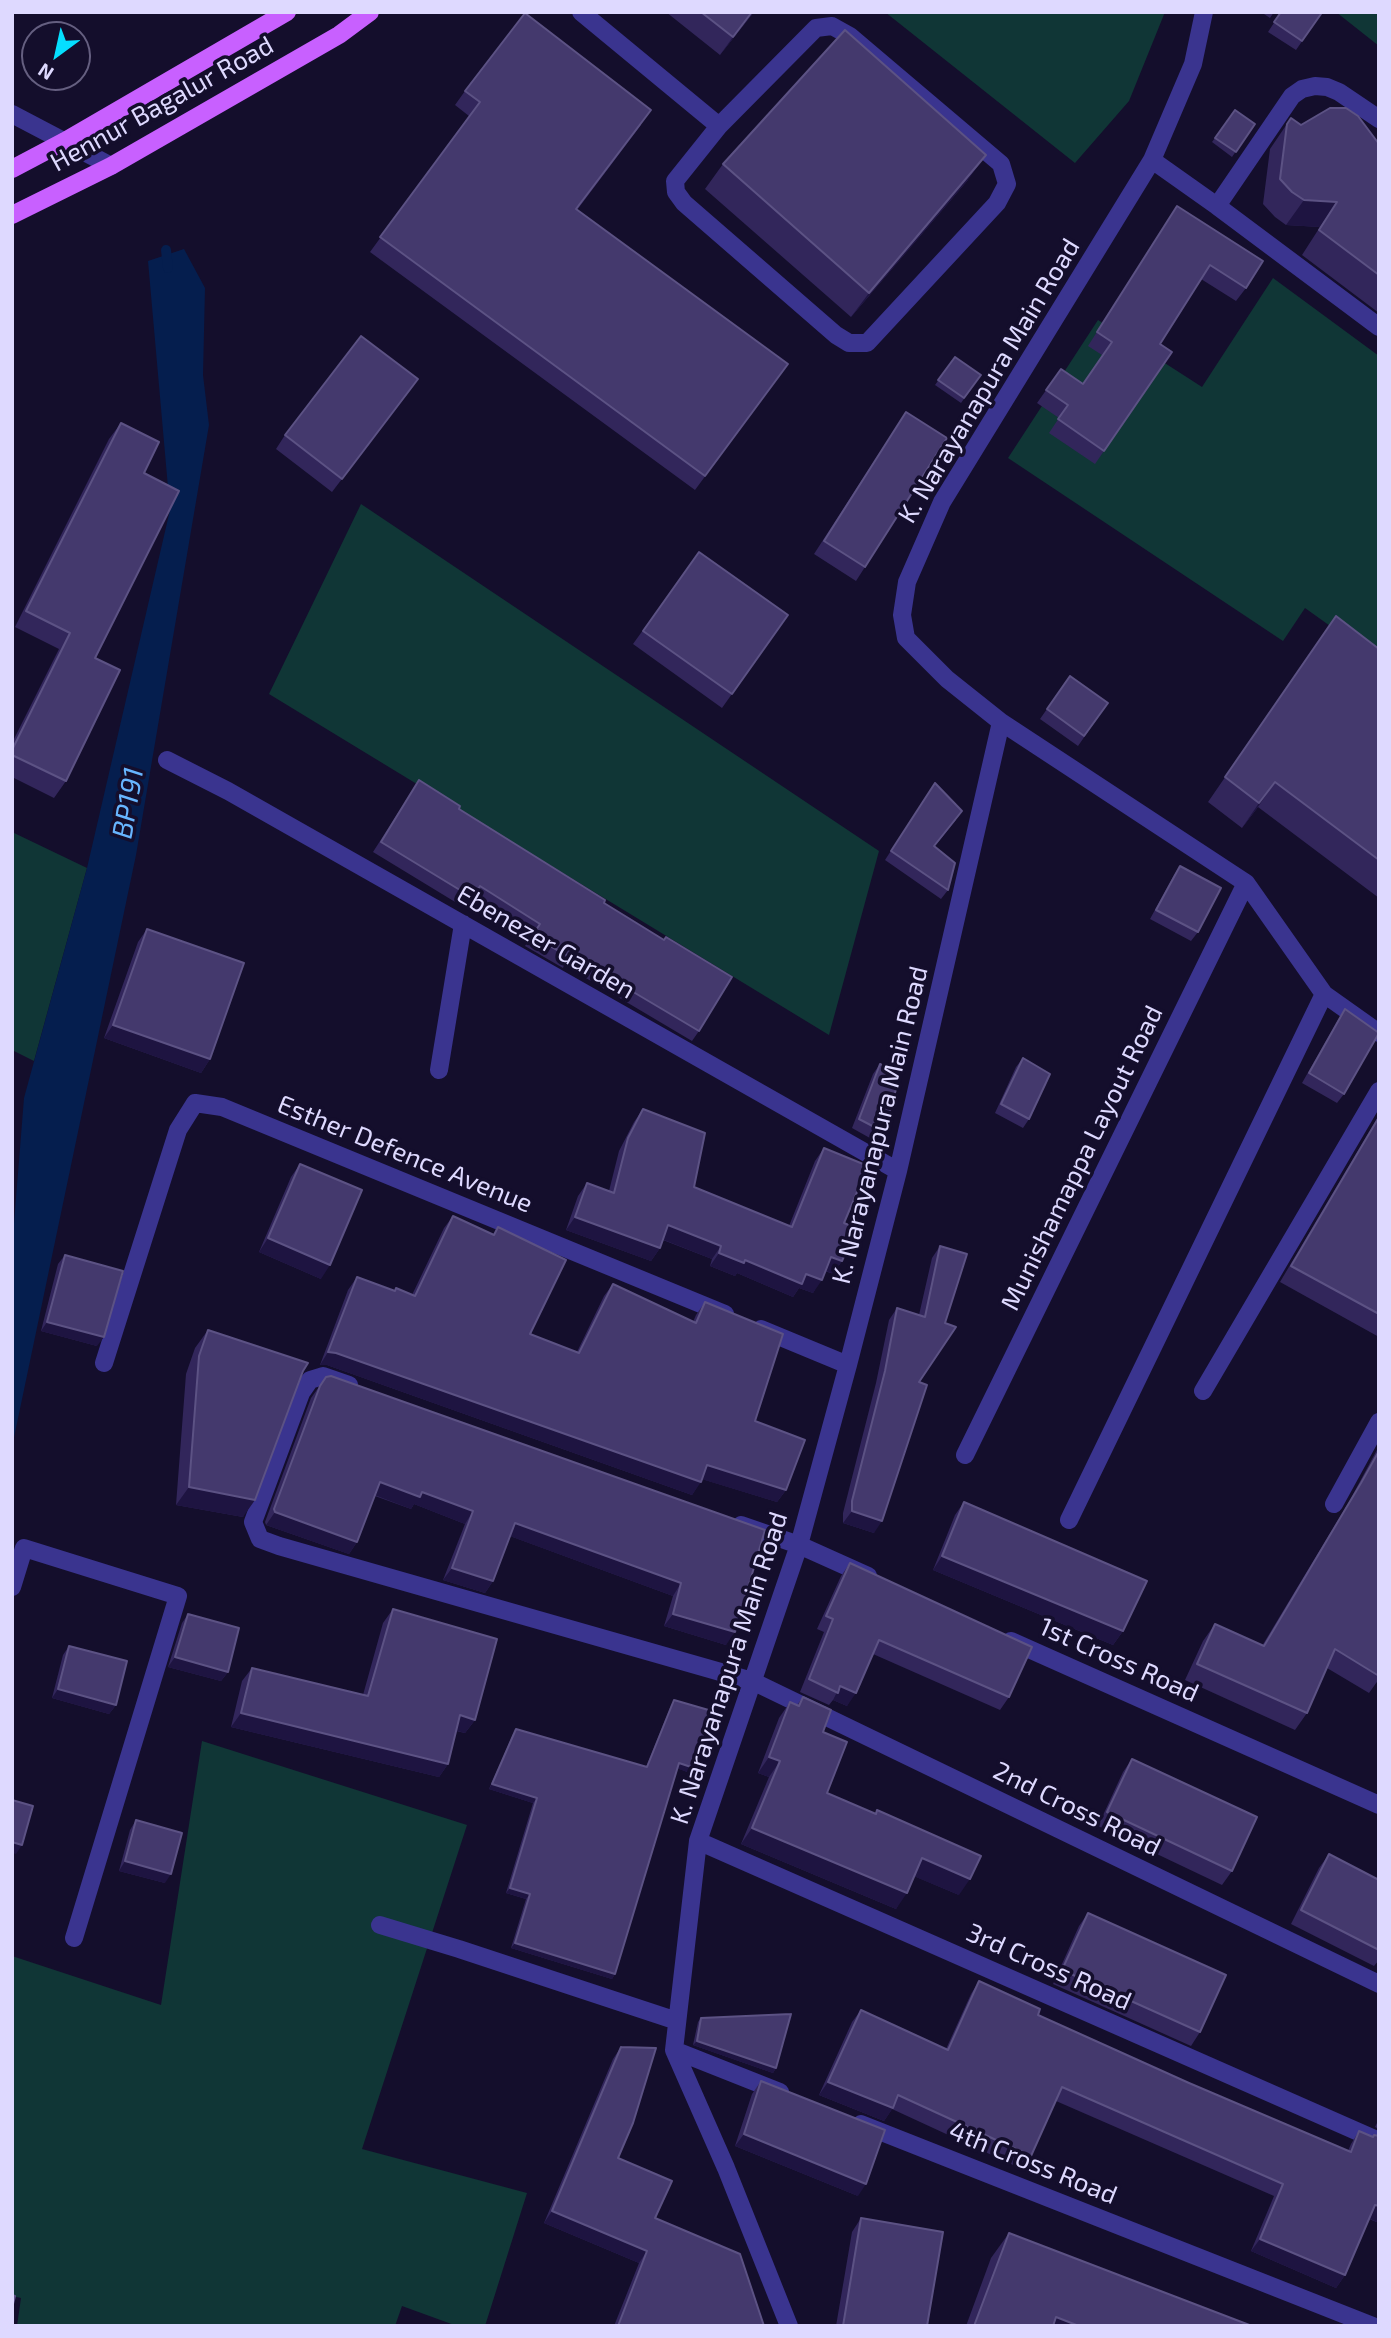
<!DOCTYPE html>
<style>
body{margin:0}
#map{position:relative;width:1391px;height:2338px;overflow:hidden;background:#140e2c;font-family:"Exo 2",sans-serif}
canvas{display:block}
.frame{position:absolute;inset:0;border:14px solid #ded9ff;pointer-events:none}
.north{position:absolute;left:21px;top:21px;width:70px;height:70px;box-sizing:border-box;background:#140e2c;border:2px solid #655f80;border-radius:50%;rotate:213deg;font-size:19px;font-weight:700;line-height:28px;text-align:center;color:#ded9ff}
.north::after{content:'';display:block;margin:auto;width:24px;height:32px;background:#05dfff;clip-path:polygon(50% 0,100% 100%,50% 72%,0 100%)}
</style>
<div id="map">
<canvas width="1391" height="2338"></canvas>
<div class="frame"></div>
<div class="north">N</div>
</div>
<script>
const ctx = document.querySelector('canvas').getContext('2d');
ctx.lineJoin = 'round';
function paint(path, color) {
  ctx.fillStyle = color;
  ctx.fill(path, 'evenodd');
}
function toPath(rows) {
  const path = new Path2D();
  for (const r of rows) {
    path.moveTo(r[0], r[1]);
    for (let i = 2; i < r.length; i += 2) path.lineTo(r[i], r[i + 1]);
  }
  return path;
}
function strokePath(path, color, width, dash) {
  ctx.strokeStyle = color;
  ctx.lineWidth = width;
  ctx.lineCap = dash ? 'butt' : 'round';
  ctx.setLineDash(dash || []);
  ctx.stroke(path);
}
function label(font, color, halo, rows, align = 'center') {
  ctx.font = font + ' "Exo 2",sans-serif';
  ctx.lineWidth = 7;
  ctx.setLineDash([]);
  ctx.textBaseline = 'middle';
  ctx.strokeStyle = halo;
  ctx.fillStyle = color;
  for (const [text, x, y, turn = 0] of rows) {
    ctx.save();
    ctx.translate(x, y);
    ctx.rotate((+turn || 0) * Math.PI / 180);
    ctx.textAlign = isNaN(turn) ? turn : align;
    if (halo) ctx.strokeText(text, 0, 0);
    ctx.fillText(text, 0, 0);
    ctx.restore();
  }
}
paint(toPath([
 [885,12,1165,12,1129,101,1075,163],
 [1336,12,1379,12,1379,46],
 [1273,278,1379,356,1379,661,1305,608,1283,641,1008,458,1098,320,1202,387],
 [361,504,879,851,829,1035,269,694],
 [12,832,87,868,34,1061,12,1050],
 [202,1741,467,1825,362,2149,527,2193,485,2326,457,2326,402,2306,395,2326,17,2326,21,2298,12,2296,12,1956,161,2005]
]), '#103636');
paint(toPath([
 [184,249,205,288,203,375,209,425,136,855,12,1447,12,1248,24,1098,87,868,170,510,148,261]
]), '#051e4e');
strokePath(toPath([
 [166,250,168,268]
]), '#051e4e', 10);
strokePath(toPath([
 [581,12,719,126],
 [832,26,850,36,1001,164,1007,184,997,203,867,343,849,343,836,335,684,203,676,192,675,181,719,126,816,28,832,26],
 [12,114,111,166],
 [1152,160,1217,206,1379,327],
 [1217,206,1292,96,1302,89,1315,86,1327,87,1339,92,1379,119],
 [1001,722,1246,883,1324,994,1379,1033],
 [167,760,228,791,898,1171],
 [439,1070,463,924],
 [761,1329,848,1365],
 [104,1363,178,1130,195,1103,222,1107,725,1314],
 [349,1385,323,1376,310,1380,301,1393,253,1522,260,1539,279,1546,752,1681,1379,1984],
 [1203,1391,1379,1091],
 [965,1455,1246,883],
 [1334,1504,1379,1422],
 [1069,1520,1324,994],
 [741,1525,799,1545,868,1576],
 [12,1587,24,1548,178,1596,74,1938],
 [1011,1641,1379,1805],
 [698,1841,1379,2141],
 [380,1925,459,1949,677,2021],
 [674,2050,780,2092],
 [861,2124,1373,2326],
 [789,2326,726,2168,674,2050,698,1841,799,1545,848,1365,898,1171,1001,722,947,679,906,638,902,615,907,582,942,502,1152,160,1193,64,1204,12]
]), '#3a348f', 18);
strokePath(toPath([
 [12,169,65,141,287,12],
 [12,215,111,166,339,35,370,12]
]), '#c860ff', 18);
paint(toPath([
 [666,12,754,12,720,55],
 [1261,12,1274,12,1270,18],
 [1281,12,1321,14,1296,50,1268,32],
 [465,91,641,125,577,210,788,364,695,490,370,252,469,116,455,105],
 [1235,110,1255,124,1232,157,1212,142],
 [1291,118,1301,125,1379,144,1379,313,1302,255,1320,227,1286,225,1275,217,1263,204,1270,149],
 [723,164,968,180,851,317,705,189],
 [1177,206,1246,288,1236,301,1201,279,1160,344,1172,352,1095,464,1049,433,1059,418,1037,403,1061,369,1083,384,1102,355,1088,346],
 [955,357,981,375,961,403,935,385],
 [408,393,332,492,276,449,285,435],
 [906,412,865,567,856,581,814,554],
 [121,423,144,473,95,658,66,781,54,798,12,777,12,743,59,649,15,627,109,439],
 [699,552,788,615,722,708,633,644],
 [1336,616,1379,649,1379,898,1258,807,1242,828,1208,802],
 [1070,676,1108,703,1078,746,1040,719],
 [419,780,459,809,604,903,699,1031,692,1041,564,965,563,968,525,946,532,935,473,897,465,908,373,852],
 [929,792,956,820,935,846,948,890,941,899,885,860],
 [1180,866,1198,932,1191,941,1150,919,1174,875],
 [147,929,210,1059,201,1073,104,1038,138,942],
 [1345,1009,1344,1094,1337,1103,1302,1083,1339,1018],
 [1023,1058,1029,1119,1023,1128,995,1113,1016,1067],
 [880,1064,884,1132,877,1142,852,1128,873,1074],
 [643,1109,694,1187,789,1226,815,1161,824,1148,844,1223,842,1261,833,1274,825,1271,813,1293,799,1288,793,1297,737,1273,735,1276,710,1266,712,1259,663,1240,660,1248,651,1261,566,1230,578,1196,587,1183,609,1191,619,1151,634,1122],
 [1379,1115,1379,1337,1280,1282],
 [300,1164,321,1279,259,1252,291,1177],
 [453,1216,493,1235,498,1227,530,1334,577,1352,604,1296,613,1284,693,1322,696,1315,705,1302,755,1421,786,1490,777,1502,702,1479,692,1495,327,1365,320,1365,348,1290,357,1277,394,1291,396,1288,412,1295,444,1228],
 [940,1246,919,1382,874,1533,843,1523,843,1513,876,1383,889,1320,897,1308,919,1315,932,1258],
 [65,1255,97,1346,41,1331,58,1264],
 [208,1330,303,1371,243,1517,176,1505,186,1374,195,1348],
 [326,1377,765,1530,726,1645,664,1626,673,1596,510,1536,493,1581,485,1593,443,1580,465,1524,414,1504,411,1509,375,1496,357,1542,349,1554,266,1525,265,1522,311,1398],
 [1379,1446,1379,1679,1369,1693,1327,1668,1307,1713,1295,1730,1185,1680,1203,1641,1215,1624,1262,1646,1350,1500],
 [964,1502,1123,1631,1113,1645,933,1570,955,1515],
 [850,1563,1009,1697,1000,1710,873,1654,847,1706,833,1700,829,1705,800,1692,824,1632,817,1629,841,1576],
 [393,1609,475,1720,465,1733,456,1731,448,1764,439,1777,231,1727,242,1681,252,1668,363,1695,383,1623],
 [188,1614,228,1672,221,1681,168,1667,182,1623],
 [69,1646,116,1705,109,1714,52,1698,63,1655],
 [803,1697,823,1732,827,1793,875,1814,877,1810,959,1895,914,1876,896,1909,741,1844,769,1777,758,1773,779,1718,790,1702,797,1705],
 [674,1700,694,1768,690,1773,677,1768,615,1974,612,1979,511,1948,526,1899,506,1893,533,1803,489,1789,513,1734,516,1729,646,1767,671,1705],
 [1132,1759,1232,1871,1222,1885,1098,1826,1123,1772],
 [136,1820,165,1883,119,1871,130,1830],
 [1329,1854,1379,1880,1379,1960,1374,1966,1291,1924,1319,1868],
 [1088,1913,1200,2032,1191,2046,1053,1984,1079,1926],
 [979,1981,1038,2015,1189,2083,1348,2151,1351,2144,1359,2131,1373,2137,1379,2136,1379,2223,1369,2219,1345,2275,1336,2288,1251,2251,1274,2196,1056,2101,1031,2156,1022,2169,892,2109,884,2121,819,2095,852,2022,861,2010,946,2049,971,1994],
 [701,2018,776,2068,773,2073,693,2045,698,2022],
 [621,2047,618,2158,655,2218,764,2326,614,2326,639,2263,544,2223,613,2059],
 [761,2081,858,2196,735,2146,752,2094],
 [1379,2119,1379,2129,1375,2127],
 [861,2218,927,2326,836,2326,852,2232],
 [1009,2233,1252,2326,966,2326,991,2258]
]), '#32265b');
paint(toPath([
 [752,12,754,12,720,55,733,37],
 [986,155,968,180,851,317,869,293],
 [1304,200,1337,202,1320,227,1286,225],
 [418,379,408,393,332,492,342,479],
 [1275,782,1258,807,1242,828,1259,803],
 [113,1025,210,1059,201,1073,104,1038],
 [575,1217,660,1248,651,1261,566,1230],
 [668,1225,721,1246,712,1259,659,1238],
 [268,1238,330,1265,321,1279,259,1252],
 [719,1253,806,1274,822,1280,813,1293,799,1288,793,1297,737,1273,735,1276,710,1266],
 [831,1257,842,1261,833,1274,822,1269],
 [47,1322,104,1337,97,1346,41,1331],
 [328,1352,336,1353,701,1482,692,1495,327,1365,320,1365],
 [707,1465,786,1490,777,1502,698,1478],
 [380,1482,422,1492,473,1511,465,1524,414,1504,411,1509,372,1494],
 [189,1487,255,1500,243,1517,176,1505],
 [852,1511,882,1521,874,1533,843,1523],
 [275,1512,357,1542,349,1554,266,1525],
 [515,1523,681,1583,673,1596,507,1535],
 [942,1556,1123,1631,1113,1645,933,1570],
 [452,1568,493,1581,485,1593,443,1580],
 [673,1614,735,1632,726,1645,664,1626],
 [175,1657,228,1672,221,1681,168,1667],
 [840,1686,856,1693,847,1706,833,1700],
 [58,1689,116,1705,109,1714,52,1698],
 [241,1713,448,1764,439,1777,231,1727],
 [460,1715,475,1720,465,1733,450,1729],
 [769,1757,780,1761,769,1777,758,1773],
 [679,1763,694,1768,690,1773,676,1768],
 [492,1784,537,1798,533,1803,489,1789],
 [752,1828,907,1893,896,1909,741,1844],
 [12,1842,22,1845,16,1854,12,1853],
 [922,1858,970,1879,959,1895,911,1875],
 [125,1861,171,1874,165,1883,119,1871],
 [510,1888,530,1894,526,1899,506,1893],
 [515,1943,615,1974,612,1979,511,1948],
 [697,2041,776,2068,773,2073,693,2045],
 [828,2082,893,2108,884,2121,819,2095],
 [744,2134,866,2184,858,2196,735,2146],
 [1375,2205,1379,2206,1379,2223,1366,2217],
 [552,2211,647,2251,639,2263,544,2223],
 [1260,2239,1345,2275,1336,2288,1251,2251],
 [1056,2317,1079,2326,1050,2326]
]), '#1e1441');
const building = toPath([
 [701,12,752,12,733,37,701,12],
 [1281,12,1319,12,1321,14,1302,41,1274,22,1281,12],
 [525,13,651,110,576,209,788,364,705,476,380,237,480,102,465,91,525,13],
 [845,30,986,155,869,293,723,164,845,30],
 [1330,108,1346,108,1358,116,1379,144,1379,275,1319,230,1337,202,1304,200,1292,192,1280,179,1287,124,1291,118,1301,125,1330,108],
 [1235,110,1255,124,1236,152,1215,138,1235,110],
 [1177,206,1263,261,1246,288,1210,265,1160,344,1172,352,1104,451,1058,419,1068,405,1046,390,1061,369,1083,384,1112,342,1097,332,1177,206],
 [361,336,418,379,342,479,285,435,361,336],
 [955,357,981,375,964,398,938,380,955,357],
 [906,412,947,438,865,567,824,541,906,412],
 [121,423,159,442,144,473,179,491,95,658,120,670,66,781,12,755,12,750,70,633,26,611,121,423],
 [699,552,788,615,732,694,643,631,699,552],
 [1336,616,1379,649,1379,860,1275,782,1259,803,1225,777,1336,616],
 [1070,676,1108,703,1084,736,1047,709,1070,676],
 [419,780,460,806,459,809,605,900,604,903,664,940,666,937,732,977,699,1031,571,955,570,957,532,936,540,924,480,886,473,898,381,842,419,780],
 [935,783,962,811,934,846,955,863,948,890,891,851,935,783],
 [1180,866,1221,888,1198,932,1156,910,1180,866],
 [147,929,244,963,210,1059,113,1025,147,929],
 [1345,1009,1379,1033,1344,1094,1309,1073,1345,1009],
 [1023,1058,1050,1074,1029,1119,1001,1104,1023,1058],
 [880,1064,900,1075,884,1132,859,1119,880,1064],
 [643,1109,705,1133,694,1187,792,1227,824,1148,868,1166,844,1223,856,1228,842,1261,831,1257,822,1280,806,1274,802,1284,745,1260,744,1263,719,1253,721,1246,668,1225,660,1248,575,1217,587,1183,614,1193,628,1138,643,1109],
 [1379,1117,1379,1314,1291,1266,1379,1117],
 [300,1164,362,1190,330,1265,268,1238,300,1164],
 [453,1216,494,1235,498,1227,566,1260,530,1334,579,1353,613,1284,696,1323,705,1302,783,1334,755,1421,805,1440,786,1490,707,1465,701,1482,336,1353,328,1352,357,1277,395,1291,396,1288,415,1296,453,1216],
 [940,1246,967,1254,945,1323,956,1327,919,1382,927,1385,882,1521,852,1511,852,1501,885,1371,897,1308,925,1317,940,1246],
 [65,1255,123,1271,104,1337,47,1322,65,1255],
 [208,1330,308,1363,303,1371,255,1500,189,1487,199,1356,208,1330],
 [331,1376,765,1530,735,1632,673,1614,681,1583,515,1523,493,1581,452,1568,473,1511,422,1492,420,1497,380,1482,357,1542,275,1512,274,1509,320,1386,326,1377,331,1376],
 [1379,1451,1379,1676,1335,1649,1307,1713,1197,1664,1215,1624,1264,1646,1361,1483,1379,1451],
 [964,1502,1147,1581,1123,1631,942,1556,964,1502],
 [850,1563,1032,1647,1009,1697,879,1640,856,1693,840,1686,838,1693,809,1679,833,1619,826,1616,850,1563],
 [393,1609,497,1639,475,1720,460,1715,448,1764,241,1713,252,1668,368,1696,393,1609],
 [188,1614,239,1628,228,1672,175,1657,188,1614],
 [69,1646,127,1661,116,1705,58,1689,69,1646],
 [803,1697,831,1710,823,1732,847,1742,827,1793,876,1814,877,1810,981,1856,970,1879,922,1858,907,1893,752,1828,780,1761,769,1757,790,1702,799,1706,803,1697],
 [674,1700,712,1711,694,1768,679,1763,615,1974,515,1943,530,1894,510,1888,537,1798,492,1784,516,1729,647,1767,674,1700],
 [1132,1759,1257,1817,1232,1871,1107,1812,1132,1759],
 [12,1800,33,1806,22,1845,12,1842,12,1800],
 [136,1820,182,1833,171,1874,125,1861,136,1820],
 [1329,1854,1379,1880,1379,1950,1301,1910,1329,1854],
 [1088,1913,1226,1975,1200,2032,1062,1970,1088,1913],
 [979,1981,1040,2009,1038,2015,1189,2083,1351,2152,1359,2131,1373,2137,1374,2135,1379,2136,1379,2206,1375,2205,1345,2275,1260,2239,1283,2184,1062,2087,1031,2156,898,2095,893,2108,828,2082,861,2010,948,2050,979,1981],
 [791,2014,776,2068,697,2041,701,2018,791,2014],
 [621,2047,656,2048,633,2123,618,2158,672,2181,655,2218,740,2254,764,2326,618,2326,647,2251,552,2211,621,2047],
 [761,2081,885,2130,866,2184,744,2134,761,2081],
 [861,2218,943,2232,927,2326,843,2326,861,2218],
 [1009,2233,1252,2326,1079,2326,1056,2317,1053,2326,974,2326,1009,2233],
 [12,2295,15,2296,12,2308,12,2295]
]);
paint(building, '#44396d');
strokePath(building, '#5c5284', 2);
label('26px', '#ded9ff', '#140e2c', [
 ["Hennur Bagalur Road",162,104,-29],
 ["K. Narayanapura Main Road",989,381,-59],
 ["Ebenezer Garden",546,942,30],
 ["K. Narayanapura Main Road",880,1125,-76],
 ["Esther Defence Avenue",405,1154,22],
 ["Munishamappa Layout Road",1082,1158,-64],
 ["1st Cross Road",1119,1660,24],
 ["K. Narayanapura Main Road",729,1668,-72],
 ["2nd Cross Road",1077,1809,26],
 ["3rd Cross Road",1049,1967,24],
 ["4th Cross Road",1033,2163,22]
]);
label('italic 28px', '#67b5ff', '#140e2c', [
 ["BP191",128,803,-80]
]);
</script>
